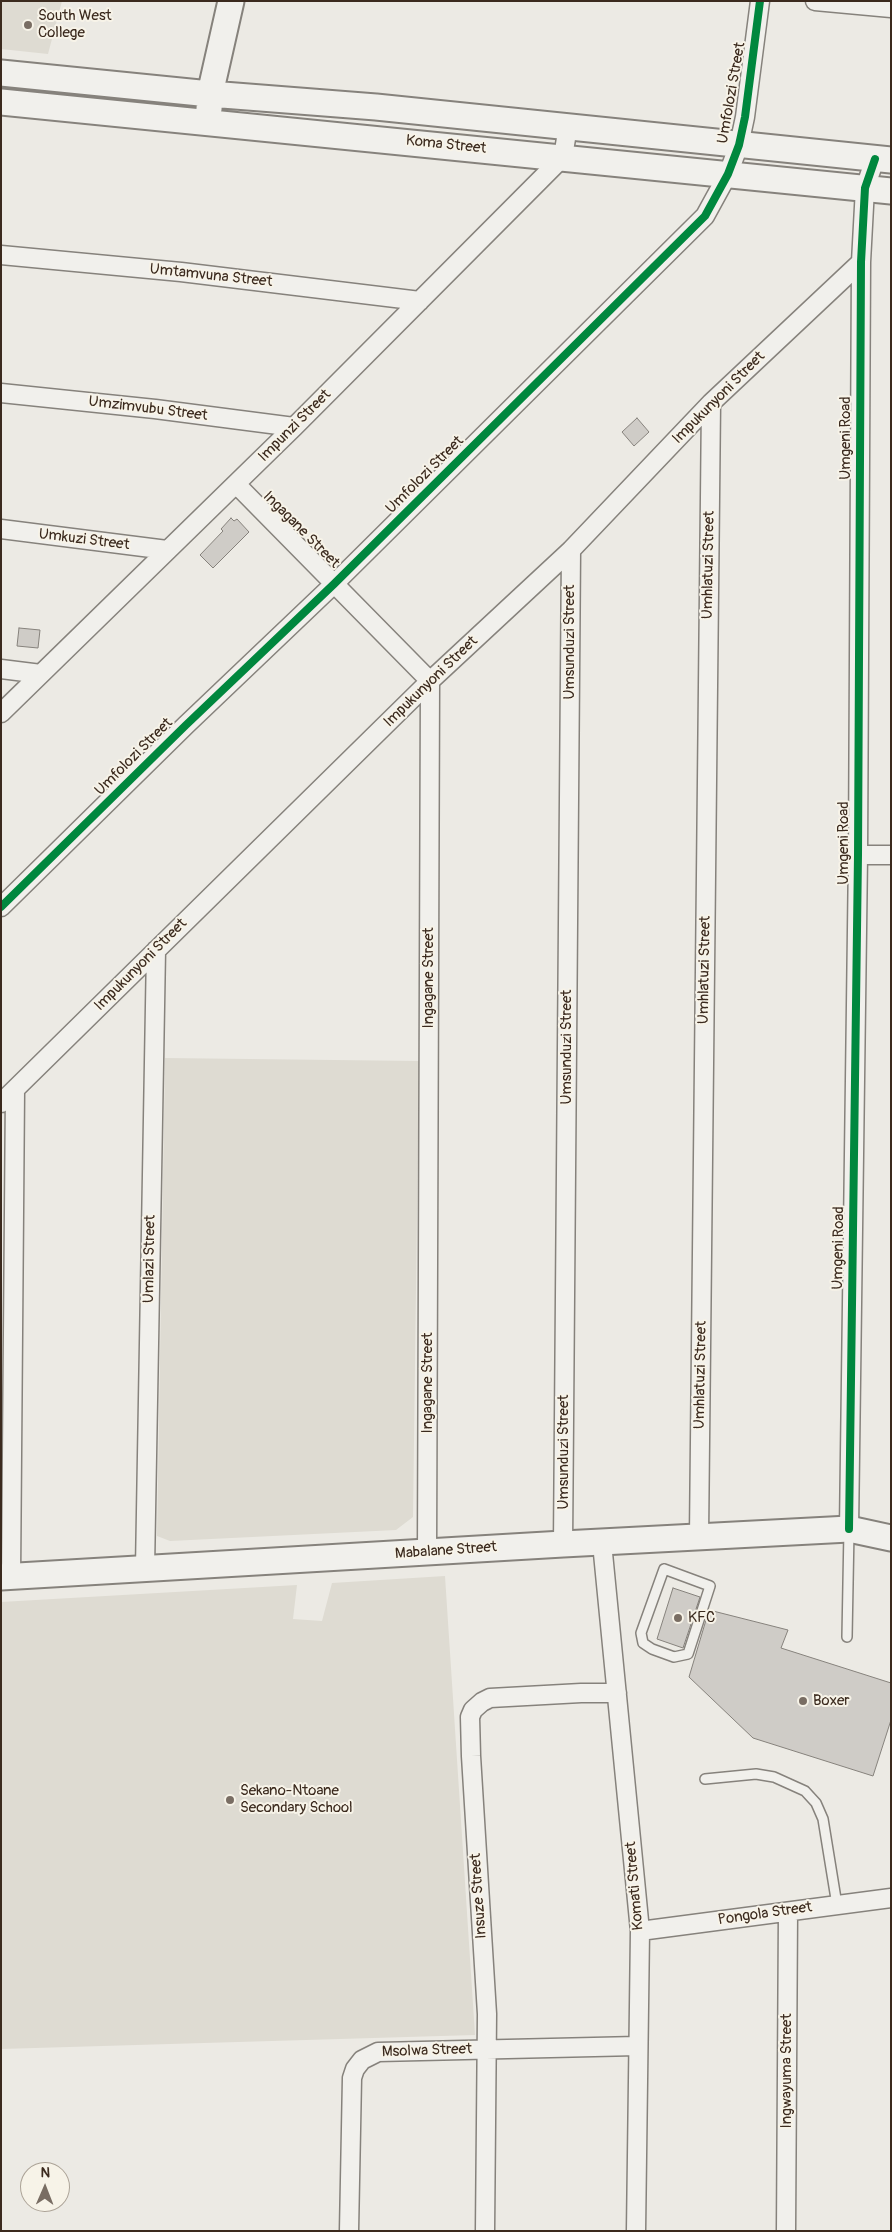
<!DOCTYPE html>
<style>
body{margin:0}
#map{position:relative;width:892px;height:2232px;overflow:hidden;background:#eceae4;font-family:Pangolin,sans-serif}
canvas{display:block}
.frame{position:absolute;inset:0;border:2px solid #3b2a1e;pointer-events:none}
.north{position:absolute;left:20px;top:2162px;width:50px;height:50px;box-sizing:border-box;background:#f7f3e8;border:1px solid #aca397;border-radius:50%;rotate:1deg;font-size:14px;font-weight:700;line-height:20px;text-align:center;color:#3b2a1e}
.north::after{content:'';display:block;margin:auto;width:18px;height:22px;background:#796d63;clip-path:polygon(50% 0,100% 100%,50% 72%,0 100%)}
</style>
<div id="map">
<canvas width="892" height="2232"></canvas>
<div class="frame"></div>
<div class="north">N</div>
</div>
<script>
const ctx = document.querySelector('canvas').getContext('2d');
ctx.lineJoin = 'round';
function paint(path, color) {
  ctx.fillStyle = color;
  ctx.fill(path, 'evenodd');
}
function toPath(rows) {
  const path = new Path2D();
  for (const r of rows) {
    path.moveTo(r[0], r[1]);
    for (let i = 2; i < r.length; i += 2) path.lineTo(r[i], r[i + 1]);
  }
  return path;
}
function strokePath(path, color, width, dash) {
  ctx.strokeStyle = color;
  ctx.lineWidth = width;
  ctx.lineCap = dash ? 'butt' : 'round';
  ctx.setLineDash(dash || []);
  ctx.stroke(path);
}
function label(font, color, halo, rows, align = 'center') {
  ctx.font = font + ' Pangolin,sans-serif';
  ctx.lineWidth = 4;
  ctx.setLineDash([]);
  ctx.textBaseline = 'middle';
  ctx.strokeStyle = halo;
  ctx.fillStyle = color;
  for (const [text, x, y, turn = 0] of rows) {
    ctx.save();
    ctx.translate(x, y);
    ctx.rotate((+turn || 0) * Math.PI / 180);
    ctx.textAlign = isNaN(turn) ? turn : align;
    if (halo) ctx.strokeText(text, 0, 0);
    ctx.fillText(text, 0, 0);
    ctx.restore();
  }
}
paint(toPath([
 [1,1,62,1,48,54,1,49],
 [165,1058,419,1061,413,1517,396,1530,170,1541,157,1536],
 [445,1576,475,2035,1,2049,1,1602,297,1585,293,1619,322,1621,332,1583]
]), '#dedbd2');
const building = toPath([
 [637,418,649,432,634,446,622,432,637,418],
 [231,518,234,521,237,519,249,532,213,568,200,555,223,531,221,529,231,518],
 [19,628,40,630,38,648,17,646,19,628],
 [673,1588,700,1597,683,1648,657,1639,673,1588],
 [709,1610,788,1630,781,1648,891,1683,891,1720,873,1776,753,1738,689,1677,709,1610]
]);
paint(building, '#cfccc7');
strokePath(building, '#86827c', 1);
const lane = toPath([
 [664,1569,710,1586,688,1654,674,1657,652,1649,643,1643,641,1633,664,1569],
 [847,1637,849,1530],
 [705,1779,756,1774,774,1777,805,1791,816,1803,823,1819,837,1905]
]);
const street = toPath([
 [815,1,891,8],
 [1,255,181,272,420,301],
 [1,393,155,409,294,427],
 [236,484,430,681,427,1553],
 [1,529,167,550],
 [1,669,41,674],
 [1,713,294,427,563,157,568,126],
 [858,855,891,855],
 [1,907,186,725,334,584,705,216,728,174,739,145,745,117,760,1],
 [1,1103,430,681,571,550,711,403,861,262],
 [849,1529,858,855,861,262,865,188,875,159],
 [699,1536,711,403],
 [602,1543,640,1931,636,2231],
 [563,1544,571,550],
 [145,1568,156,950],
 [11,1576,15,1090],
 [640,1931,891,1898],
 [349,2231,352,2078,355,2069,362,2060,378,2052,637,2046],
 [485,2231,487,2014,471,1756,470,1717,473,1710,482,1702,490,1698,581,1693,617,1693],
 [786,2231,788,1912]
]);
const secondary = toPath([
 [1,73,210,94,376,107,891,160],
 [1,102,891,191],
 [209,109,210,94,231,1],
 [1,1577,563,1544,849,1529,891,1538]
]);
strokePath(lane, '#86827c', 12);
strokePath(street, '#86827c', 21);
strokePath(secondary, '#86827c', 29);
strokePath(lane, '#f1f0ec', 9);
strokePath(street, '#f1f0ec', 18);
strokePath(secondary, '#f1f0ec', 25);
strokePath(toPath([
 [1,907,186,725,334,584,705,216,728,174,739,145,745,117,760,1],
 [849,1529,858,855,861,262,865,188,875,159]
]), '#00873e', 8);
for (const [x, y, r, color] of [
 [28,25,5,"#796d63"],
 [678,1618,5,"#796d63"],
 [803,1701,5,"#796d63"],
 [230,1800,5,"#796d63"]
]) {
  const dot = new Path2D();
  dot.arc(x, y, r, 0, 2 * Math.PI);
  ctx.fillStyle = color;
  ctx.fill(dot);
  strokePath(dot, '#f7f3e8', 2);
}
label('15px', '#3b2a1e', '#f7f3e8', [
 ["South West",38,16],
 ["College",38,33],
 ["KFC",688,1618],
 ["Boxer",813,1701],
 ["Sekano-Ntoane",240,1791],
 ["Secondary School",240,1808]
], 'left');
label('15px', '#3b2a1e', '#f7f3e8', [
 ["Umfolozi Street",732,93,-80],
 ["Koma Street",446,145,6],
 ["Umtamvuna Street",211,276,6],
 ["Impukunyoni Street",719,398,-45],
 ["Umzimvubu Street",148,409,7],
 ["Impunzi Street",295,426,-45],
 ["Umgeni Road",846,438,-90],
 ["Umfolozi Street",425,475,-45],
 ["Ingagane Street",301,530,45],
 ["Umkuzi Street",84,540,7],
 ["Umhlatuzi Street",709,565,-89],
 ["Umsunduzi Street",570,642,-90],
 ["Impukunyoni Street",431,682,-44],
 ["Umfolozi Street",134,757,-45],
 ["Umgeni Road",844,843,-90],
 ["Impukunyoni Street",141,965,-45],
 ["Umhlatuzi Street",705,970,-89],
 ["Ingagane Street",429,978,-90],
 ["Umsunduzi Street",567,1047,-90],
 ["Umgeni Road",839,1248,-89],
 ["Umlazi Street",150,1259,-89],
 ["Umhlatuzi Street",701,1375,-89],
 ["Ingagane Street",428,1383,-90],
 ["Umsunduzi Street",564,1452,-90],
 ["Mabalane Street",446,1551,-4],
 ["Komati Street",635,1886,-95],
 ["Insuze Street",479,1896,-94],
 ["Pongola Street",765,1914,-8],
 ["Msolwa Street",427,2051,-2],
 ["Ingwayuma Street",787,2071,-90]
]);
</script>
